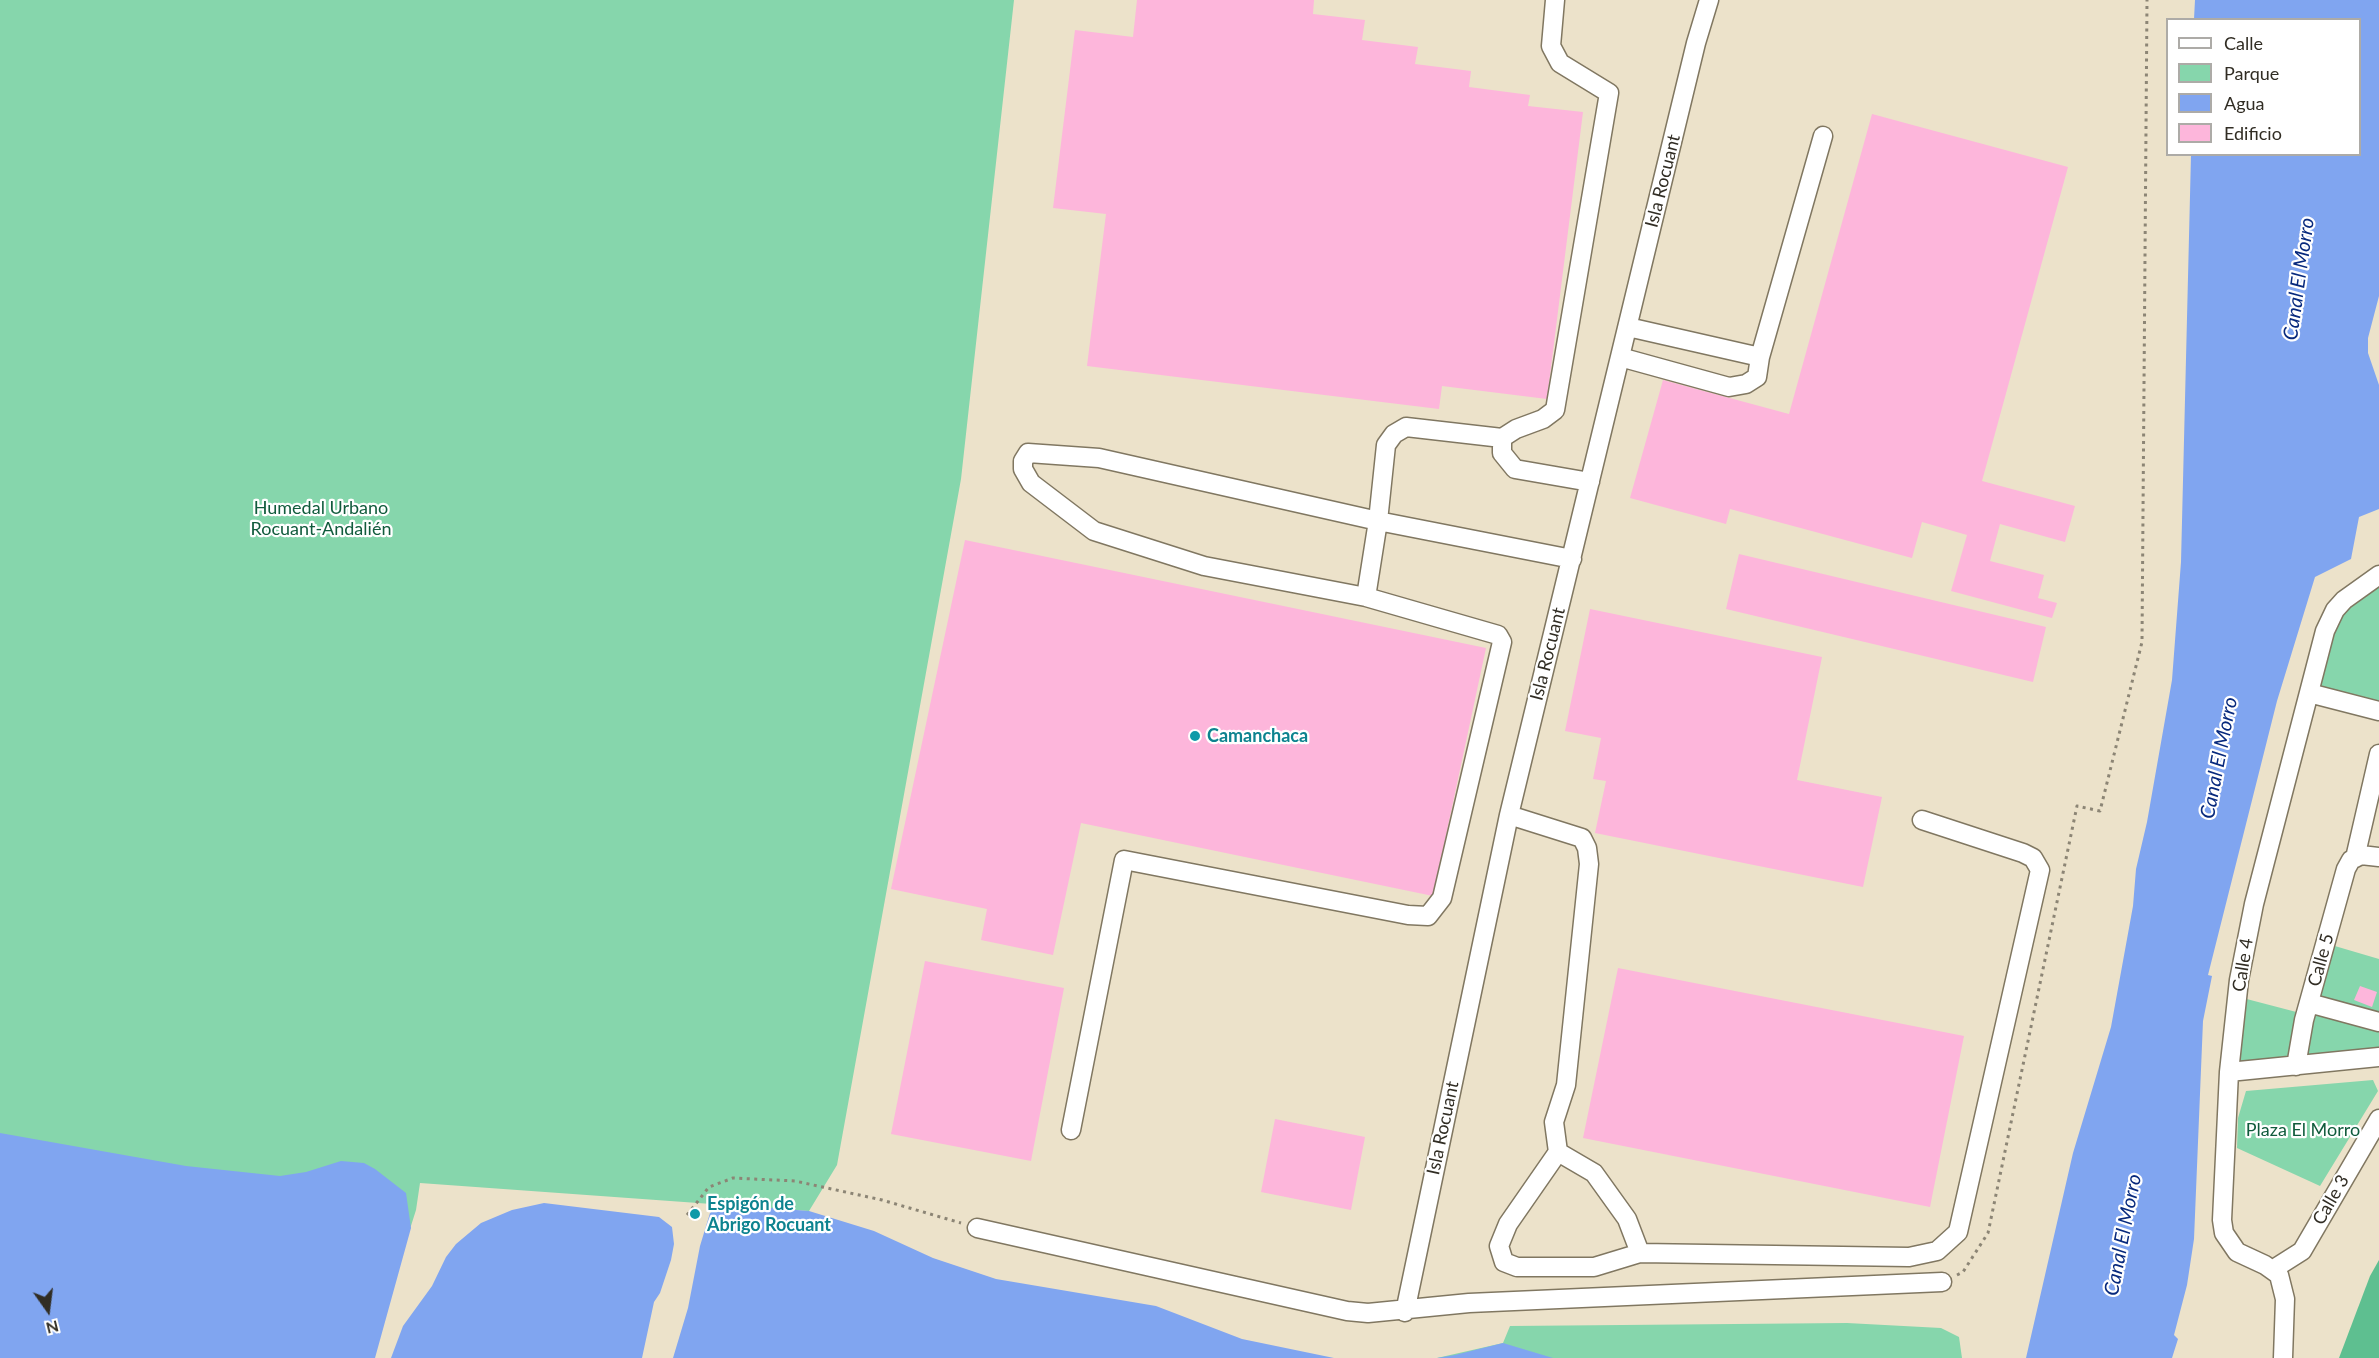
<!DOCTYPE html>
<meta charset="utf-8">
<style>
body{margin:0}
#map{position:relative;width:2379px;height:1358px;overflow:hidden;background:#ece2ca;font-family:Lato,sans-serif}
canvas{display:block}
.legend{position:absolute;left:2166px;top:18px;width:195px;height:138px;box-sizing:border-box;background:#fff;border:2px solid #adaba7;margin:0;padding:8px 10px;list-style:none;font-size:18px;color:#312d24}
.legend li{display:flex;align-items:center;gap:12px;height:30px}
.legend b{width:30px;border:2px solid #adaba7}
.north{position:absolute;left:18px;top:1280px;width:60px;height:60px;-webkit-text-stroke:4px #fff;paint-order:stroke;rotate:166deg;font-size:16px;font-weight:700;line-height:24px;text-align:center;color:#312d24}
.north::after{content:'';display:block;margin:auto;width:21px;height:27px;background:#312d24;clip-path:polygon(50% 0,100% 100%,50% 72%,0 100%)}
</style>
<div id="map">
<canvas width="2379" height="1358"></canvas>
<ul class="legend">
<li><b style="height:8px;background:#fff"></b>Calle</li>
<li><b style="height:16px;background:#86d6ac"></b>Parque</li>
<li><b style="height:16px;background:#80a5f0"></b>Agua</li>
<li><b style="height:16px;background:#fdb6db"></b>Edificio</li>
</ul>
<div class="north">N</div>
</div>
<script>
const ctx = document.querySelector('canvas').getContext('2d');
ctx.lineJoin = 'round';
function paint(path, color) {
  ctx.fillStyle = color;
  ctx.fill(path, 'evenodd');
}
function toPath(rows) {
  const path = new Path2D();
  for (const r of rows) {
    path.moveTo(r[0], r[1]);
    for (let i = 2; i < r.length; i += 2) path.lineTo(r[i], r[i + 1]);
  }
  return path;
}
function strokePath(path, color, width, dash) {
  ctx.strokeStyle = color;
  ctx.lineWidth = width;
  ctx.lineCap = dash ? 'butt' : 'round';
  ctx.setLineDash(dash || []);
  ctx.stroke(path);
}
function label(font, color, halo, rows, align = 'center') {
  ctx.font = font + ' Lato,sans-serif';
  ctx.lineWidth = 4.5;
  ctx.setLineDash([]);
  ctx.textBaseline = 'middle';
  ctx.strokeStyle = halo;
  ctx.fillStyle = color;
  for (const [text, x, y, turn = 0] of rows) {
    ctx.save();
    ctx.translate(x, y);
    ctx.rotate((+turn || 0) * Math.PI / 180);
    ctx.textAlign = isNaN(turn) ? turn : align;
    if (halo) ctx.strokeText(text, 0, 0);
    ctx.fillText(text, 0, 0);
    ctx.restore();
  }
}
paint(toPath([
 [0,0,1014,0,961,479,837,1165,809,1211,420,1183,416,1210,369,1358,0,1329],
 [2379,578,2379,707,2313,691,2331,622],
 [2328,944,2379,959,2379,1020,2312,1001],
 [2239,997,2304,1014,2295,1065,2231,1071],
 [2310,1005,2379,1024,2379,1056,2298,1064],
 [2373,1080,2378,1091,2320,1186,2237,1148,2238,1118,2246,1091],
 [1847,1323,1941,1328,1959,1337,1962,1358,1437,1358,1503,1343,1510,1326]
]), '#86d6ac');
paint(toPath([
 [2379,1260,2379,1358,2339,1358,2370,1276]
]), '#5ebf90');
paint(toPath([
 [2195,0,2379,0,2379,296,2368,338,2368,353,2379,385,2379,509,2359,517,2351,559,2315,577,2277,701,2208,975,2212,976,2203,1021,2194,1239,2187,1285,2174,1335,2178,1339,2172,1358,2026,1358,2073,1153,2111,1027,2133,906,2136,869,2147,822,2172,680,2181,562,2191,155,2360,154,2360,20,2194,19],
 [0,1133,186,1166,280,1176,306,1172,341,1161,364,1163,375,1169,406,1193,411,1228,375,1358,0,1358],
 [544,1203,659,1217,672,1227,674,1244,671,1260,660,1293,654,1302,642,1358,391,1358,403,1326,432,1286,446,1257,456,1244,481,1223,512,1210],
 [721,1204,809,1211,874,1231,933,1258,996,1279,1156,1306,1242,1339,1334,1358,673,1358,688,1308,700,1246,710,1213],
 [1503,1343,1553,1358,1437,1358,1455,1355]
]), '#80a5f0');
paint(toPath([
 [1137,0,1314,0,1313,14,1365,20,1362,40,1418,47,1415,64,1471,71,1469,87,1530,95,1528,106,1583,112,1547,399,1442,386,1439,409,1087,366,1106,214,1053,208,1075,30,1133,37],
 [1872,114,2068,167,1982,481,2075,506,2065,542,2000,524,1990,561,2044,575,2038,598,2057,603,2052,618,1951,591,1967,535,1922,522,1912,558,1730,509,1726,524,1630,498,1663,380,1789,414],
 [965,540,1486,648,1433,896,1081,823,1053,955,981,940,987,909,891,889],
 [1739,554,2046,627,2033,682,1726,609],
 [1590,609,1822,657,1797,780,1882,797,1863,887,1595,833,1606,781,1593,779,1601,738,1565,731],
 [925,961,1064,988,1031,1161,891,1134],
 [1618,968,1964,1036,1930,1207,1583,1138],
 [2360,986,2377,992,2372,1007,2354,1000],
 [1275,1119,1365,1137,1351,1210,1261,1192]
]), '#fdb6db');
const minor = toPath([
 [1555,0,1551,46,1560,63,1609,93,1555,410,1543,419,1516,429,1502,438,1502,453,1515,469,1590,482],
 [1628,327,1760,357],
 [1620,357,1729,387,1746,384,1757,377,1760,357,1823,136],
 [1366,597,1378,521,1386,445,1394,434,1406,427,1502,438],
 [2309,693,2379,711],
 [1509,815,1582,838,1587,848,1589,864,1566,1085,1554,1122,1558,1152,1508,1224,1499,1246,1504,1262,1517,1267,1594,1267,1640,1253,1909,1257,1937,1251,1958,1232,2040,870,2033,858,2023,853,1922,820],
 [2355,858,2379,754],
 [2309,1003,2379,1022],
 [2296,1066,2304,1020,2346,869,2351,860,2361,855,2379,857],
 [2229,1072,2379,1057],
 [1071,1130,1124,860,1408,915,1428,916,1442,898,1502,642,1498,635,1366,597,1204,566,1094,531,1031,483,1023,469,1023,461,1028,453,1099,458,1378,521,1572,559],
 [1558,1152,1594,1173,1627,1219,1640,1253],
 [977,1228,1347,1311,1368,1313,1469,1303,1942,1282],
 [2272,1270,2302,1251,2379,1119],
 [1405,1312,1509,815,1696,43,1709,0],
 [2283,1358,2285,1299,2279,1275,2265,1265,2237,1252,2224,1233,2222,1220,2229,1072,2239,980,2254,904,2325,631,2335,610,2344,600,2379,575]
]);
strokePath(minor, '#807761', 21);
strokePath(toPath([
 [687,1215,709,1187,733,1178,795,1181,882,1200,961,1223],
 [1957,1275,1963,1272,1988,1233,2077,806,2100,811,2142,642,2147,0]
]), '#8c8575', 3, [3, 4.5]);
strokePath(minor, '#fff', 18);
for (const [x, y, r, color] of [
 [1195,736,6,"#0f9aa8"],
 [695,1214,6,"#0f9aa8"]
]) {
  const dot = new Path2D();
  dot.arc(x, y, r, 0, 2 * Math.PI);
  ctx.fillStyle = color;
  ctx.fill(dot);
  strokePath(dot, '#fff', 2);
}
label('18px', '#312d24', '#fff', [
 ["Isla Rocuant",1663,181,-76],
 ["Isla Rocuant",1548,654,-76],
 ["Calle 5",2321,960,-75],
 ["Calle 4",2243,965,-81],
 ["Isla Rocuant",1443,1128,-78],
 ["Calle 3",2331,1200,-60]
]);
label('18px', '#105b3c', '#fff', [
 ["Humedal Urbano",321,508],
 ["Rocuant-Andalién",321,529],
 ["Plaza El Morro",2303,1130]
]);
label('bold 18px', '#0d838f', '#fff', [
 ["Camanchaca",1207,736],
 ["Espigón de",707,1204],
 ["Abrigo Rocuant",707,1225]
], 'left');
label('italic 20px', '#07297d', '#fff', [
 ["Canal El Morro",2299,279,-82],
 ["Canal El Morro",2219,758,-79],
 ["Canal El Morro",2123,1235,-79]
]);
</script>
